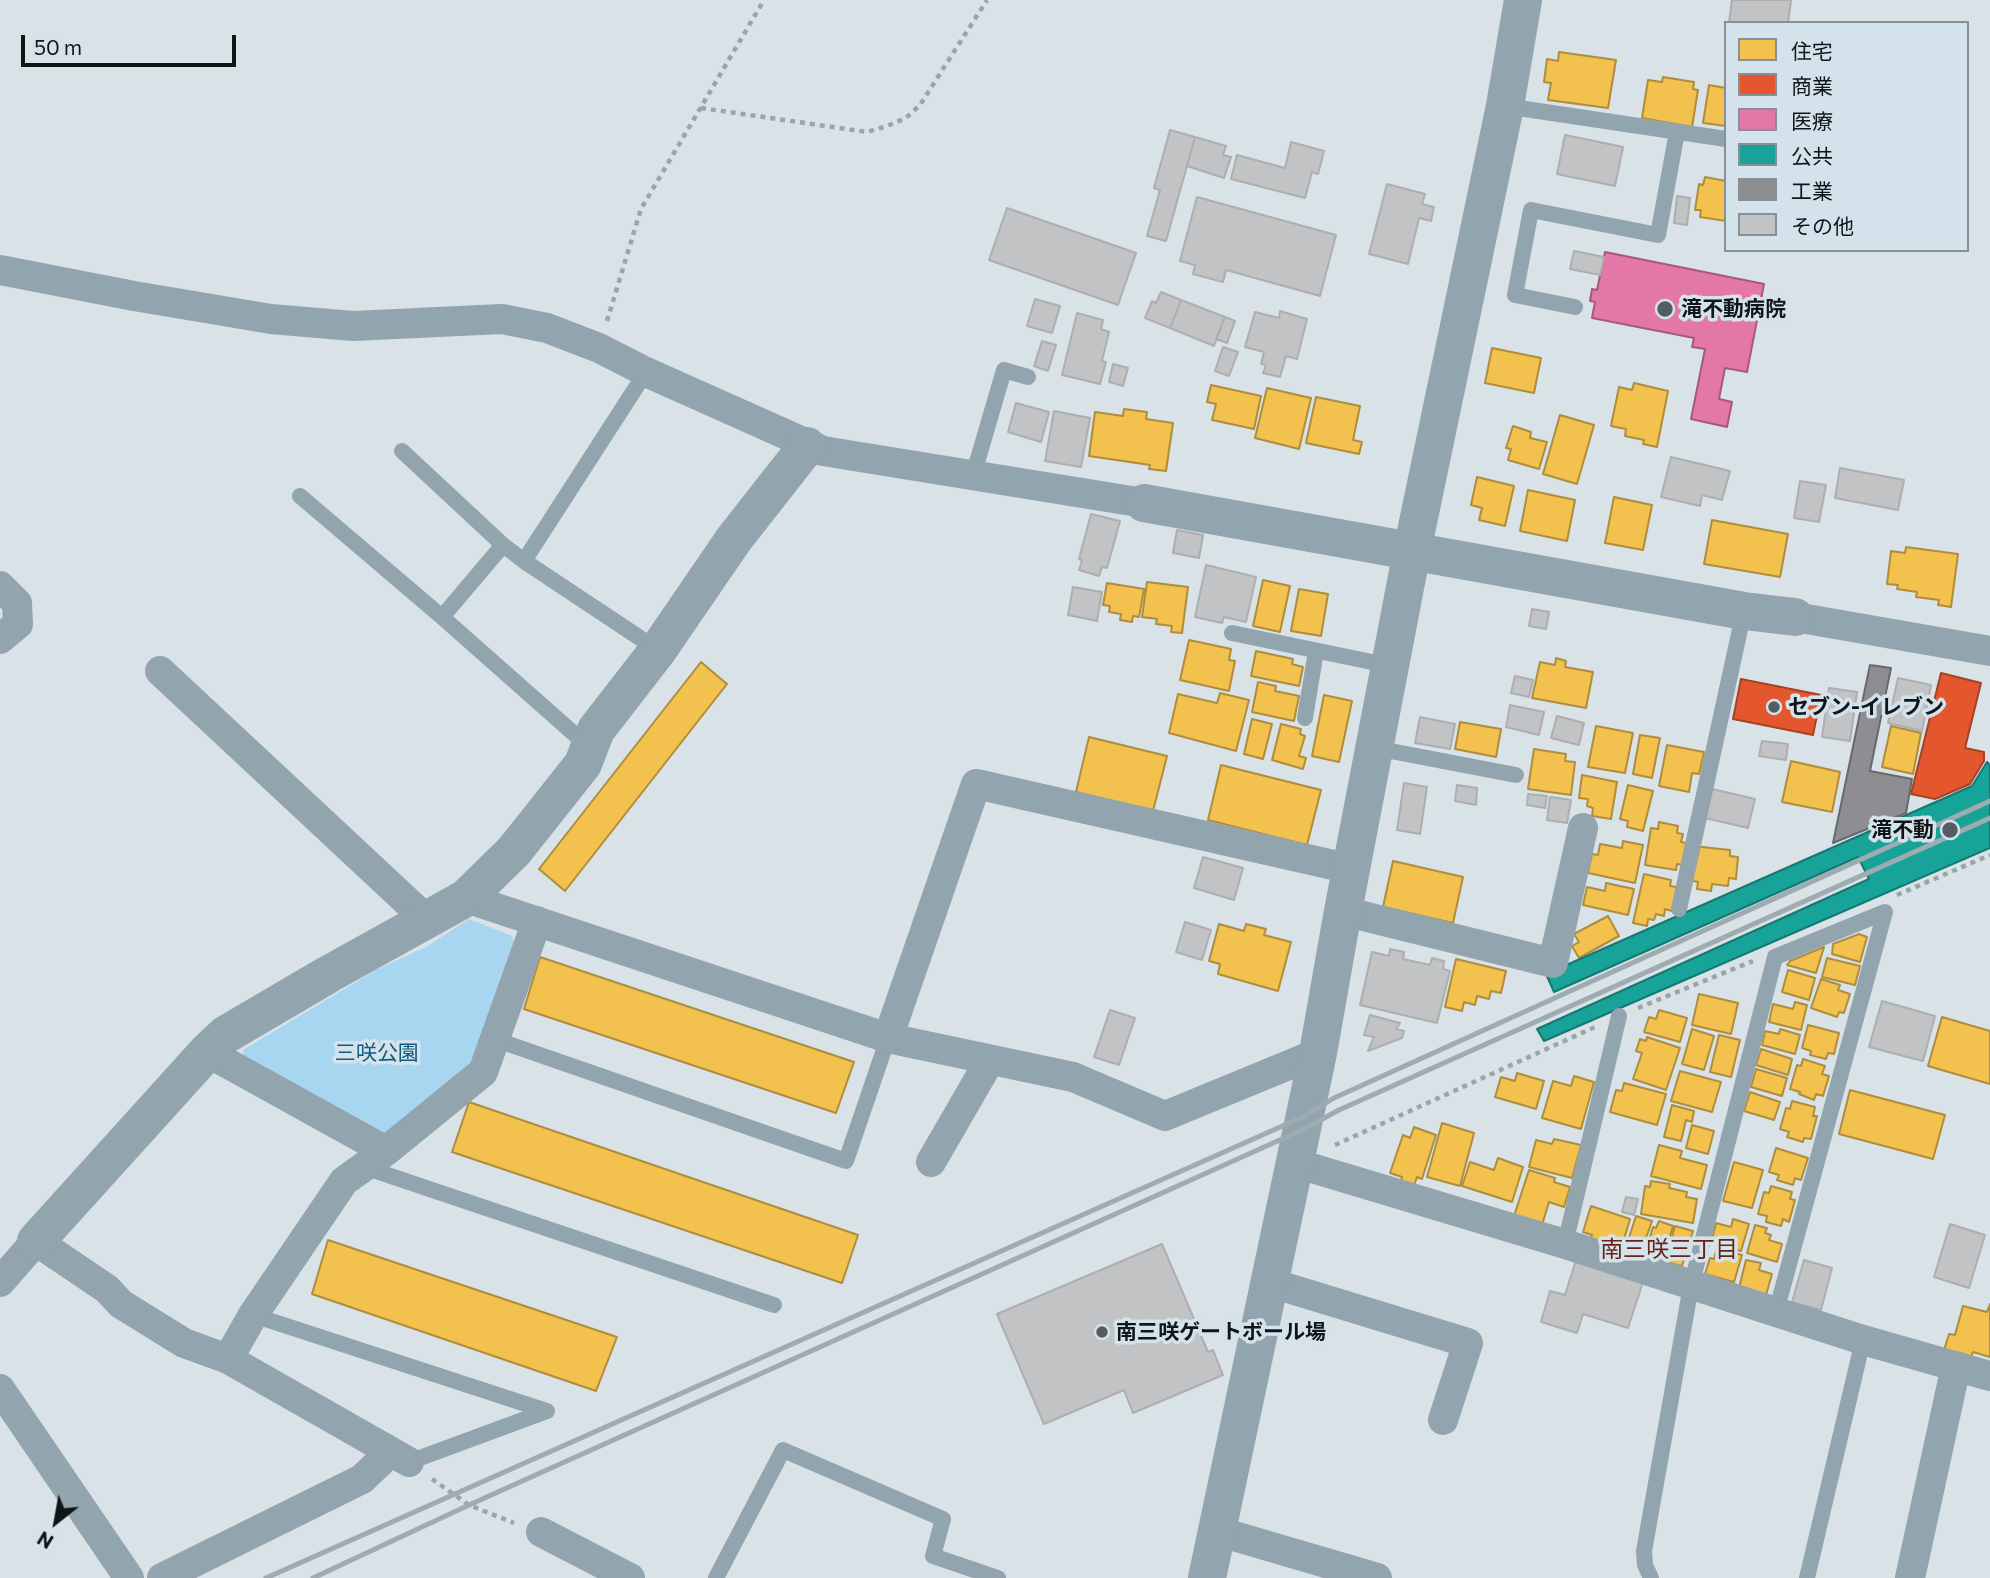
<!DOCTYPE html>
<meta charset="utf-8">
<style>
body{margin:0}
#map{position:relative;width:1990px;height:1578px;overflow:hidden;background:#d9e2e6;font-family:Commissioner,"Noto Sans JP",sans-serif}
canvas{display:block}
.legend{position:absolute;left:1724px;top:21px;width:245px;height:231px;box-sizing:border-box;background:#d4e3eb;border:2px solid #869197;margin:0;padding:9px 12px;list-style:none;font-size:21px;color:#101518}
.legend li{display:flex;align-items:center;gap:14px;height:35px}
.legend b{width:35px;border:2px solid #869197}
.north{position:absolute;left:21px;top:1487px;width:70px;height:70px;-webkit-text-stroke:5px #d4e3eb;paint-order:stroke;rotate:211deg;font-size:19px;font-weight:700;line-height:28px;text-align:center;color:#101518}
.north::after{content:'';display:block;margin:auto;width:24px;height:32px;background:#101518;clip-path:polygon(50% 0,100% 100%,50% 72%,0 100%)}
.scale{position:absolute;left:21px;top:35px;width:215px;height:32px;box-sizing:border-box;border:4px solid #101518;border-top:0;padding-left:9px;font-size:21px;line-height:24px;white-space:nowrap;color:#101518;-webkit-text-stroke:5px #d4e3eb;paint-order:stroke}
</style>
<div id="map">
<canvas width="1990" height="1578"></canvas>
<ul class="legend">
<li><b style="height:19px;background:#f2c14e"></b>住宅</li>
<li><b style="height:19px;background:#e4572e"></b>商業</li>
<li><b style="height:19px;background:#e377a8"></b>医療</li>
<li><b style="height:19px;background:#17a398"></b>公共</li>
<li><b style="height:19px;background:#8d8d92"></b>工業</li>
<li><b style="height:19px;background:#c2c3c4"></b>その他</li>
</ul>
<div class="north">N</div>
<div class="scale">50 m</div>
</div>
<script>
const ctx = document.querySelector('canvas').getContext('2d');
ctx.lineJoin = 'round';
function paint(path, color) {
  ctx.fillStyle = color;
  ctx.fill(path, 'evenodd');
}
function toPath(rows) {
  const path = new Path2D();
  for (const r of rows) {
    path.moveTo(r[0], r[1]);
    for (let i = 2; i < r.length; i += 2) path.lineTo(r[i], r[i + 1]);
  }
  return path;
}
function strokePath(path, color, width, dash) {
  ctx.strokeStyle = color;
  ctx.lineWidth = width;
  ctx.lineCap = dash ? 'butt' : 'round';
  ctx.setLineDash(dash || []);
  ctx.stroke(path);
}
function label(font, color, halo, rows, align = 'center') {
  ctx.font = font + ' Commissioner,"Noto Sans JP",sans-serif';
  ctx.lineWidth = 7;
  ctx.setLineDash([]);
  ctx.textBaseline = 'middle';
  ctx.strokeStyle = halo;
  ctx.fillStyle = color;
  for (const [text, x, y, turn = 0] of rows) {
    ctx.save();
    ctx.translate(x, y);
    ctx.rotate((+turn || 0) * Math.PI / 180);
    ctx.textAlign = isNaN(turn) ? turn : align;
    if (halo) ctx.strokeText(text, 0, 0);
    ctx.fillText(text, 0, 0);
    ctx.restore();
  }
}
paint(toPath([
 [469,919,512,936,515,947,477,1062,386,1140,244,1060,243,1050,376,970,426,947]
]), '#a8d6f0');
const homes = toPath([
 [1559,52,1616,60,1608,108,1548,100,1551,83,1544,82,1547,59,1558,61,1559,52],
 [1663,77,1694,82,1693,89,1698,90,1692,127,1642,118,1648,80,1662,82,1663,77],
 [1709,85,1726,88,1726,126,1703,123,1709,85],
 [1705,177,1726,181,1726,221,1700,217,1701,210,1695,210,1699,184,1703,185,1705,177],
 [1492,348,1541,358,1534,393,1485,383,1492,348],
 [1634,383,1668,391,1657,447,1643,444,1644,440,1625,436,1626,429,1611,426,1619,387,1632,390,1634,383],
 [1211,385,1261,396,1254,429,1212,420,1216,404,1207,402,1211,385],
 [1267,388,1311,398,1299,449,1255,438,1267,388],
 [1316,397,1360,406,1353,440,1362,442,1359,454,1306,443,1316,397],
 [1124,409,1147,412,1146,419,1173,423,1166,471,1149,469,1150,465,1089,456,1095,412,1123,416,1124,409],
 [1560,415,1594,425,1577,484,1543,474,1560,415],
 [1513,426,1531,432,1530,438,1547,442,1539,469,1508,460,1511,449,1506,448,1513,426],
 [1477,477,1514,486,1505,526,1479,520,1482,508,1471,505,1477,477],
 [1528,490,1575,500,1567,541,1520,531,1528,490],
 [1614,497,1652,505,1643,550,1605,543,1614,497],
 [1712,520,1788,534,1780,577,1704,564,1712,520],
 [1906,547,1958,554,1951,607,1938,605,1939,600,1916,597,1917,592,1897,589,1898,585,1887,584,1891,551,1905,553,1906,547],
 [1263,580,1290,586,1280,632,1253,626,1263,580],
 [1147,582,1188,587,1182,633,1171,632,1172,626,1156,624,1157,619,1142,617,1147,582],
 [1107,583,1144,589,1139,617,1133,616,1132,622,1120,620,1121,614,1109,612,1110,606,1103,605,1107,583],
 [1299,589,1328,594,1321,636,1291,631,1299,589],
 [1189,640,1231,649,1229,660,1235,661,1229,691,1180,680,1189,640],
 [1256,651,1293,659,1292,664,1303,667,1299,686,1251,676,1256,651],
 [1556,658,1566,661,1565,667,1593,672,1586,708,1532,698,1540,662,1555,665,1556,658],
 [701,662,727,684,565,891,539,869,701,662],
 [1258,682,1276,686,1275,691,1299,696,1294,721,1252,712,1258,682],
 [1220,693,1249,700,1236,751,1169,733,1178,694,1217,703,1220,693],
 [1324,695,1352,701,1339,762,1312,756,1324,695],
 [1252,719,1272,724,1263,759,1244,754,1252,719],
 [1460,722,1501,729,1496,757,1455,749,1460,722],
 [1281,724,1301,729,1300,734,1305,736,1299,756,1306,758,1303,769,1272,760,1281,724],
 [1596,726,1633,733,1625,773,1588,767,1596,726],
 [1891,726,1921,733,1913,774,1882,767,1891,726],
 [1640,735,1660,738,1652,778,1633,774,1640,735],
 [1089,737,1167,756,1153,811,1076,792,1089,737],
 [1667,745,1704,752,1699,774,1692,773,1689,792,1659,786,1667,745],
 [1534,749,1566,754,1565,761,1575,762,1571,795,1528,789,1534,749],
 [1791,761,1840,772,1832,812,1782,802,1791,761],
 [1221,765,1321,790,1307,845,1208,820,1221,765],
 [1582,775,1617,782,1611,819,1592,816,1593,808,1587,806,1588,799,1579,798,1582,775],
 [1628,785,1653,791,1643,831,1627,827,1628,821,1620,819,1628,785],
 [1659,822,1678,826,1677,833,1683,834,1681,842,1686,843,1683,865,1677,864,1676,870,1645,865,1651,828,1658,829,1659,822],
 [1623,841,1643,845,1635,883,1588,873,1592,854,1598,855,1600,844,1622,848,1623,841],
 [1693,846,1730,850,1730,856,1738,857,1736,879,1729,878,1728,886,1712,884,1711,891,1697,889,1698,882,1689,880,1693,846],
 [1393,861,1463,877,1453,923,1383,907,1393,861],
 [1644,874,1671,880,1670,886,1677,887,1672,911,1665,909,1664,916,1656,914,1654,920,1648,919,1647,926,1633,923,1644,874],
 [1606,883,1634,889,1628,915,1583,905,1587,887,1605,891,1606,883],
 [1608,916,1619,936,1579,958,1572,946,1579,942,1574,934,1608,916],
 [1219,924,1244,931,1246,924,1266,929,1264,935,1291,942,1278,991,1218,974,1220,964,1209,961,1219,924],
 [1859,934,1867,937,1860,962,1832,954,1833,944,1859,934],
 [1824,947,1816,973,1787,965,1790,961,1824,947],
 [540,957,854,1062,836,1113,524,1009,540,957],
 [1827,958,1860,966,1855,985,1822,977,1827,958],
 [1456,959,1506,971,1501,993,1491,991,1489,999,1477,996,1475,1005,1464,1002,1462,1011,1445,1007,1456,959],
 [1788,970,1815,978,1809,1000,1782,992,1788,970],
 [1821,979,1840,985,1838,990,1850,994,1844,1013,1839,1012,1837,1017,1811,1008,1821,979],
 [1699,994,1738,1003,1731,1034,1692,1025,1699,994],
 [1795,1002,1807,1005,1801,1030,1769,1022,1773,1004,1793,1009,1795,1002],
 [1659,1010,1687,1018,1680,1042,1644,1032,1649,1017,1656,1019,1659,1010],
 [1942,1017,1990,1031,1990,1084,1928,1066,1942,1017],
 [1808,1025,1839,1033,1834,1054,1828,1053,1826,1059,1810,1055,1811,1051,1802,1048,1808,1025],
 [1692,1029,1714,1036,1704,1070,1682,1064,1692,1029],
 [1780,1029,1800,1035,1795,1054,1762,1045,1765,1031,1779,1034,1780,1029],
 [1719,1035,1740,1040,1731,1077,1710,1072,1719,1035],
 [1647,1037,1680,1048,1666,1090,1633,1079,1642,1053,1636,1051,1640,1039,1646,1041,1647,1037],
 [1761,1049,1792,1059,1788,1075,1756,1065,1761,1049],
 [1803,1059,1825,1066,1822,1074,1829,1076,1823,1096,1816,1094,1814,1100,1799,1094,1800,1092,1790,1089,1797,1065,1801,1066,1803,1059],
 [1756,1069,1787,1078,1782,1096,1751,1087,1756,1069],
 [1680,1071,1721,1082,1712,1112,1671,1101,1680,1071],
 [1517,1073,1544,1081,1536,1109,1495,1097,1501,1077,1515,1081,1517,1073],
 [1574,1076,1594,1082,1581,1129,1542,1118,1553,1081,1571,1086,1574,1076],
 [1624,1083,1666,1094,1657,1125,1610,1112,1616,1090,1622,1091,1624,1083],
 [1850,1090,1945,1115,1933,1159,1839,1134,1850,1090],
 [1750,1092,1780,1102,1774,1120,1744,1111,1750,1092],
 [1792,1101,1815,1107,1813,1116,1817,1116,1811,1139,1804,1138,1803,1142,1787,1137,1789,1132,1780,1129,1786,1108,1790,1109,1792,1101],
 [469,1102,858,1235,842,1283,452,1152,469,1102],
 [1672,1105,1694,1111,1692,1122,1686,1120,1681,1141,1664,1137,1672,1105],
 [1442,1123,1474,1133,1460,1186,1427,1177,1442,1123],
 [1692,1125,1714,1131,1708,1154,1686,1148,1692,1125],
 [1414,1127,1436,1135,1422,1179,1417,1177,1413,1188,1400,1184,1402,1177,1390,1173,1403,1135,1410,1138,1414,1127],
 [1554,1139,1581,1145,1572,1178,1529,1167,1536,1140,1552,1144,1554,1139],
 [1659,1145,1682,1151,1680,1158,1707,1165,1701,1189,1651,1176,1659,1145],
 [1776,1148,1808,1158,1801,1180,1795,1178,1793,1185,1777,1180,1779,1175,1769,1172,1776,1148],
 [1498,1158,1523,1167,1512,1202,1462,1186,1470,1162,1494,1170,1498,1158],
 [1734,1162,1763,1170,1752,1208,1723,1201,1734,1162],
 [1529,1170,1555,1178,1554,1182,1570,1187,1564,1207,1549,1202,1542,1225,1514,1216,1529,1170],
 [1651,1181,1670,1184,1669,1188,1687,1192,1686,1197,1697,1199,1693,1223,1641,1214,1645,1186,1650,1187,1651,1181],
 [1771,1186,1792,1192,1790,1199,1795,1200,1789,1222,1783,1219,1781,1226,1766,1222,1767,1216,1758,1214,1764,1192,1769,1193,1771,1186],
 [1591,1206,1630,1219,1622,1246,1613,1243,1612,1247,1590,1240,1592,1235,1583,1232,1591,1206],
 [1636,1216,1652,1221,1640,1255,1625,1250,1636,1216],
 [1733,1219,1749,1224,1741,1251,1711,1243,1716,1223,1731,1227,1733,1219],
 [1659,1221,1673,1226,1662,1262,1644,1256,1653,1227,1656,1228,1659,1221],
 [1755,1225,1767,1228,1765,1233,1771,1235,1769,1240,1782,1244,1777,1262,1747,1253,1755,1225],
 [1675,1226,1693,1231,1682,1266,1665,1262,1675,1226],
 [328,1240,617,1337,596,1391,312,1294,328,1240],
 [1717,1248,1742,1255,1734,1282,1705,1274,1710,1258,1714,1259,1717,1248],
 [1746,1260,1761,1263,1759,1270,1772,1274,1766,1295,1739,1288,1746,1260],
 [1990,1304,1990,1357,1973,1352,1971,1357,1944,1350,1949,1334,1955,1335,1963,1306,1987,1312,1990,1304]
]);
paint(homes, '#f2c14e');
strokePath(homes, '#ae8d3e', 2);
const shops = toPath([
 [1941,673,1981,683,1965,748,1984,752,1984,761,1970,784,1935,799,1911,794,1941,673],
 [1741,679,1821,695,1813,735,1733,719,1741,679]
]);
paint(shops, '#e4572e');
strokePath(shops, '#a44327', 2);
const health = toPath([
 [1605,252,1764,284,1747,372,1725,368,1719,399,1732,402,1727,427,1691,419,1705,349,1692,347,1694,338,1592,318,1595,302,1590,301,1592,289,1597,290,1605,252]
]);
paint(health, '#e377a8');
strokePath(health, '#a45a7d', 2);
const public = toPath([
 [1987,762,1990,765,1990,848,1544,1041,1537,1029,1869,879,1858,857,1554,992,1546,974,1972,786,1987,762]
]);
paint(public, '#17a398');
strokePath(public, '#157872', 2);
const industry = toPath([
 [1870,665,1891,668,1870,771,1912,779,1906,813,1833,843,1870,665]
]);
paint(industry, '#8d8d92');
strokePath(industry, '#68696d', 2);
const building = toPath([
 [1732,0,1791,0,1788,23,1729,23,1732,0],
 [1170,130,1195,137,1166,241,1147,236,1160,190,1154,188,1170,130],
 [1565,135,1623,147,1615,186,1557,174,1565,135],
 [1195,137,1226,146,1223,155,1231,157,1224,178,1187,166,1195,137],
 [1291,142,1324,151,1318,174,1312,172,1305,198,1231,179,1237,155,1285,168,1291,142],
 [1387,184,1425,194,1422,204,1434,207,1431,221,1419,218,1408,264,1369,254,1387,184],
 [1677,196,1690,198,1687,225,1674,223,1677,196],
 [1197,197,1336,235,1320,296,1226,270,1223,282,1193,274,1195,265,1180,261,1197,197],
 [1007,208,1136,253,1118,305,989,260,1007,208],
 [1574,251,1604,257,1600,275,1570,269,1574,251],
 [1161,292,1181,300,1170,328,1145,318,1152,301,1156,303,1161,292],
 [1035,299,1060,306,1052,333,1027,326,1035,299],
 [1181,300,1225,317,1214,346,1170,328,1181,300],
 [1280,311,1307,319,1297,359,1286,356,1280,377,1263,373,1266,365,1261,364,1264,352,1245,347,1255,312,1279,318,1280,311],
 [1077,313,1103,320,1101,329,1109,332,1102,361,1106,362,1100,384,1062,375,1077,313],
 [1225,317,1235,321,1227,343,1216,339,1225,317],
 [1042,341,1056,345,1048,371,1034,366,1042,341],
 [1223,347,1238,352,1229,376,1215,371,1223,347],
 [1113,364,1128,368,1123,386,1109,382,1113,364],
 [1016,403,1049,412,1041,442,1008,432,1016,403],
 [1054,411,1090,418,1081,467,1045,461,1054,411],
 [1671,457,1730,471,1722,500,1702,495,1700,506,1661,497,1671,457],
 [1840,468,1904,480,1898,510,1835,498,1840,468],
 [1800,481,1826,485,1819,522,1794,518,1800,481],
 [1091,514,1120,521,1107,568,1102,567,1099,576,1079,570,1082,560,1079,559,1091,514],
 [1177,530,1203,535,1199,558,1173,553,1177,530],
 [1206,565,1256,577,1246,622,1224,617,1222,623,1195,617,1206,565],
 [1073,587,1102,592,1097,621,1068,615,1073,587],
 [1532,609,1549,612,1546,629,1529,626,1532,609],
 [1515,676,1533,680,1529,697,1511,693,1515,676],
 [1898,678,1931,685,1922,731,1888,723,1898,678],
 [1829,688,1857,692,1850,741,1822,737,1829,688],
 [1510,705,1544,712,1539,735,1506,727,1510,705],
 [1557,716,1584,723,1579,745,1551,738,1557,716],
 [1420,717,1455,724,1450,749,1415,743,1420,717],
 [1762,741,1788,744,1786,760,1759,756,1762,741],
 [1404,783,1427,787,1420,834,1397,830,1404,783],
 [1457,785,1477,788,1476,805,1455,801,1457,785],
 [1708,788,1755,799,1748,828,1701,817,1708,788],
 [1528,794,1547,796,1545,808,1527,805,1528,794],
 [1550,797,1571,800,1567,823,1547,820,1550,797],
 [1203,857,1243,868,1234,900,1194,888,1203,857],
 [1185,922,1211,930,1202,960,1176,952,1185,922],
 [1390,949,1404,952,1403,959,1430,965,1432,958,1444,961,1443,969,1450,971,1437,1023,1360,1005,1372,952,1389,956,1390,949],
 [1882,1001,1935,1016,1923,1061,1869,1047,1882,1001],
 [1110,1010,1135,1018,1119,1065,1094,1057,1110,1010],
 [1370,1015,1400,1023,1396,1029,1404,1031,1402,1038,1368,1051,1374,1037,1364,1035,1370,1015],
 [1626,1197,1638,1199,1634,1215,1622,1212,1626,1197],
 [1950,1224,1985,1235,1969,1288,1934,1277,1950,1224],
 [1162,1244,1208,1352,1213,1350,1223,1375,1133,1413,1124,1390,1044,1424,997,1314,1162,1244],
 [1577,1257,1644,1279,1628,1328,1583,1314,1577,1333,1541,1322,1550,1291,1565,1295,1577,1257],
 [1804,1260,1832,1268,1821,1310,1792,1302,1804,1260]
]);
paint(building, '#c2c3c4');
strokePath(building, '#adaeaf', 2);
strokePath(toPath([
 [701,108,867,132,887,126,906,118,920,105,987,0],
 [607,321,641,209,764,0],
 [1897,895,1990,855],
 [1638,1008,1753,961],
 [1335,1145,1595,1027],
 [432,1479,469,1505,514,1523]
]), '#98a6ac', 4.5, [5, 5]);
strokePath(toPath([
 [1505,106,1726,139],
 [1575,307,1515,295,1531,210,1658,235,1677,132],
 [402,451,503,545,524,561,658,650],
 [973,476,1004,370,1028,377],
 [300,496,442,617,589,747],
 [524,561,646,372],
 [442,617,503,545],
 [1232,633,1391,666],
 [1305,718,1316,651],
 [1375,748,1516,775],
 [1679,909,1744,611],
 [494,1039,846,1161,888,1038],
 [364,1167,774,1305],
 [1565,1244,1619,1016],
 [253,1315,547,1411,409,1462],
 [716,1578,783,1450,943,1519,933,1556,998,1578],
 [1651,1578,1645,1565,1644,1551,1691,1286,1775,957,1885,912,1776,1312],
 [1807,1578,1863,1340]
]), '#92a4ae', 16);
strokePath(toPath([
 [0,270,134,296,271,319,353,326,502,319,547,328,599,348,646,372,823,451,1144,503],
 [0,586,17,603,18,624,0,639],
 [1795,617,1990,651],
 [160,671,427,920],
 [466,898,888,1038,1073,1077,1165,1116,1318,1053],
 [1343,911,1553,963,1583,828],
 [888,1038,976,784,1351,869],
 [207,1052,386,1151],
 [931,1162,990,1060],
 [1295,1163,1565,1244,1863,1340,1990,1376],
 [0,1282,36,1241,107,1289,121,1304,184,1343,228,1359,409,1462],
 [1268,1282,1468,1343,1443,1420],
 [228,1359,253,1315,344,1181,386,1151,483,1072,537,921],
 [0,1389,129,1578],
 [1217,1531,1377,1578],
 [541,1532,630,1578],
 [162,1578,362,1479,381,1461,385,1448],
 [1910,1578,1956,1366]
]), '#92a4ae', 30);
strokePath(toPath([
 [1144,503,1744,611,1795,617],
 [36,1241,207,1052,225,1035,329,974,466,898,514,851,583,764,596,730,658,650,734,539,807,446],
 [1207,1578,1318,1053,1343,911,1412,551,1505,106,1523,0]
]), '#92a4ae', 38);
strokePath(toPath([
 [266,1578,1305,1116,1334,1098,1990,801],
 [313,1578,469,1505,1302,1130,1339,1110,1990,818]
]), '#9eabb1', 5);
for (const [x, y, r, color] of [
 [1665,309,9,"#565d60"],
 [1774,707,7,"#565d60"],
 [1950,830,9,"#565d60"],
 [1102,1332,7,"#565d60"]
]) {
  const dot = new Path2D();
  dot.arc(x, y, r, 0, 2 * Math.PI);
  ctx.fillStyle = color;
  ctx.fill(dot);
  strokePath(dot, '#d4e3eb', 2.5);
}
label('bold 21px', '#101518', '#d4e3eb', [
 ["滝不動病院",1681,309],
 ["セブン-イレブン",1788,707],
 ["滝不動",1934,830,"right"],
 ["南三咲ゲートボール場",1116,1332]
], 'left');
label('21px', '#0b5d80', '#d4e3eb', [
 ["三咲公園",377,1053]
]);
label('23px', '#682517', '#d4e3eb', [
 ["南三咲三丁目",1669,1249]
]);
</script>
